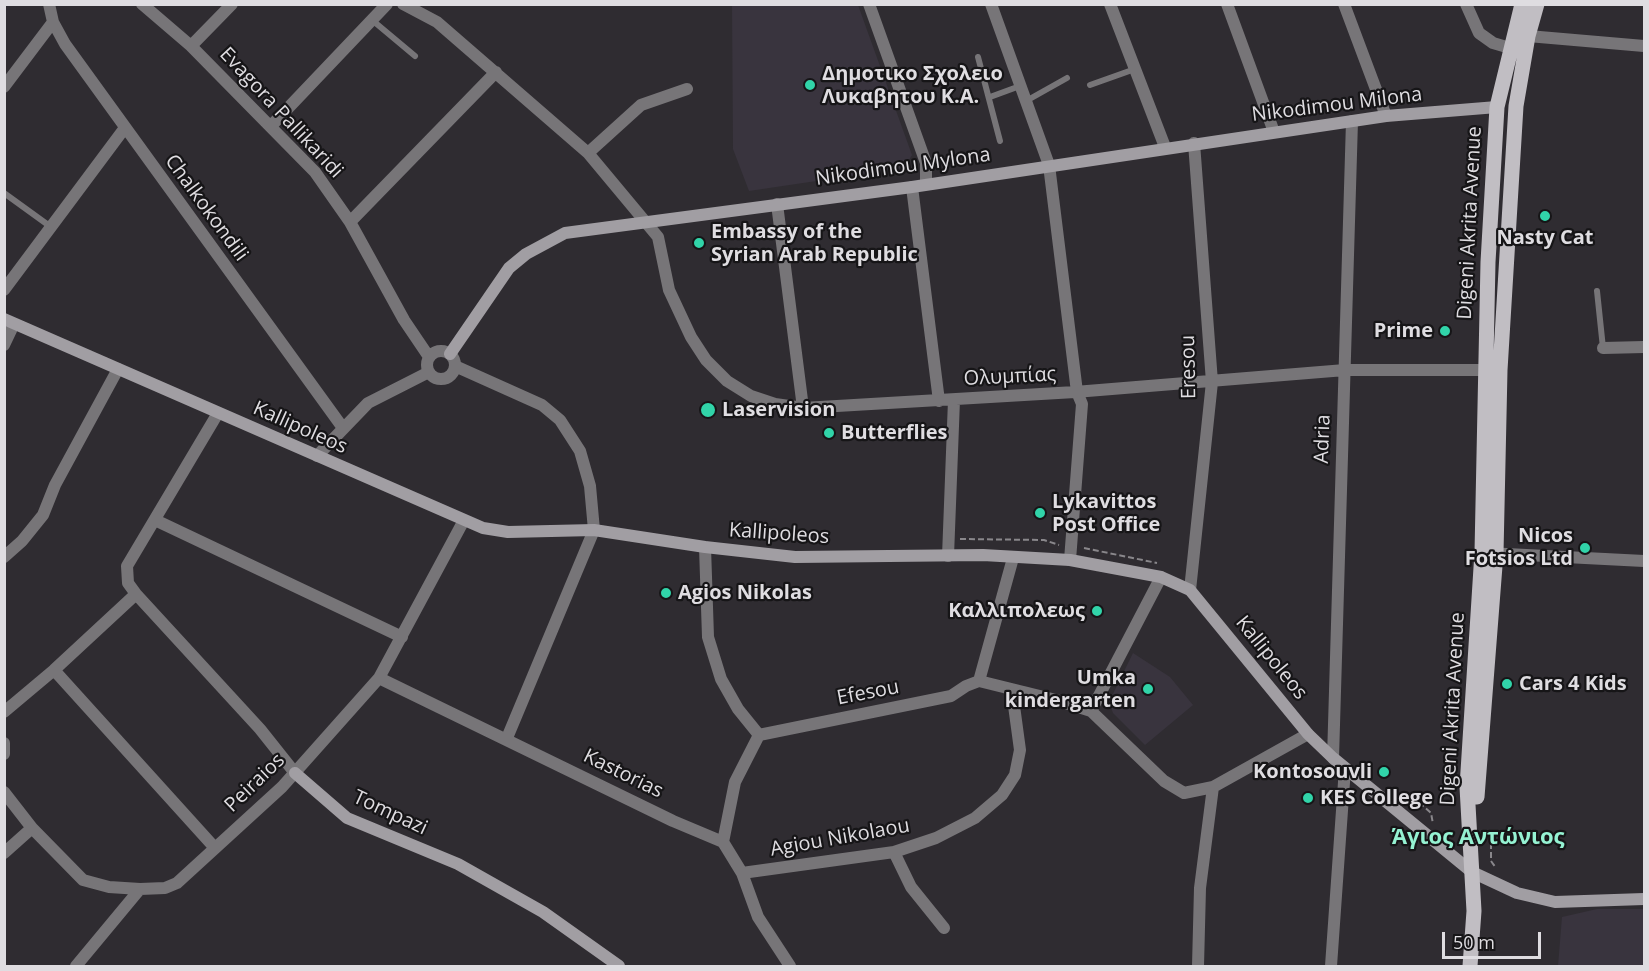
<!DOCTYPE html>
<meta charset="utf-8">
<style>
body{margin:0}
#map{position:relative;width:1649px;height:971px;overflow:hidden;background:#2f2c31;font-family:"Open Sans",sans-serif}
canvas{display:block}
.frame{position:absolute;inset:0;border:6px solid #dfdde1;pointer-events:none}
.scale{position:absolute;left:1442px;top:932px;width:99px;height:27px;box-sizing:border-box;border:3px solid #dfdde1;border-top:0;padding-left:8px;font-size:18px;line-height:21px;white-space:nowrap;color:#dfdde1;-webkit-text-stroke:4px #161517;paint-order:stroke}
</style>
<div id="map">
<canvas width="1649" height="971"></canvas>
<div class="frame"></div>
<div class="scale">50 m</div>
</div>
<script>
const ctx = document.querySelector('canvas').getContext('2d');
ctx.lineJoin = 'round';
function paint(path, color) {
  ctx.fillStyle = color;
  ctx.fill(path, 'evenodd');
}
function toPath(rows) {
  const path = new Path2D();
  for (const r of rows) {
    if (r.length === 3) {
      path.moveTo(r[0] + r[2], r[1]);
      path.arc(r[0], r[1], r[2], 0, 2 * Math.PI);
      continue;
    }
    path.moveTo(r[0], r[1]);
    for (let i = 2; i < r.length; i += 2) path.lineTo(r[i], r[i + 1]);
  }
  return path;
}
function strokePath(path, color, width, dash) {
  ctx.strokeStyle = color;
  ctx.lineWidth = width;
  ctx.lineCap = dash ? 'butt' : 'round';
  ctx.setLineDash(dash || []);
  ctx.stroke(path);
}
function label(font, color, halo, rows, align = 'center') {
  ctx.font = font + ' "Open Sans",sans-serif';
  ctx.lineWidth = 4.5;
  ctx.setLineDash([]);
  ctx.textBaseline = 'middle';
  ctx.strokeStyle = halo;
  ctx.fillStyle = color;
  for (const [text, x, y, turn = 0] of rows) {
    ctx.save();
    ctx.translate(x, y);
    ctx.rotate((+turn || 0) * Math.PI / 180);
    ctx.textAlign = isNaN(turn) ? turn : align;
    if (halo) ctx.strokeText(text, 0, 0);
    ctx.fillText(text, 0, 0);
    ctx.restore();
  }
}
paint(toPath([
 [732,5,858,5,912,155,904,168,749,191,733,149],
 [1133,653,1170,677,1193,705,1145,745,1113,713,1109,702],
 [1597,909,1644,909,1644,966,1558,966,1562,917]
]), '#39343e');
strokePath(toPath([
 [960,539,1044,540,1059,545],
 [1084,548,1157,563],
 [1403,798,1414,798,1431,813,1433,824],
 [1491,834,1491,861,1496,868]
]), '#89878b', 2, [6, 3]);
strokePath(toPath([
 [372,20,415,56],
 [978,57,1000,141],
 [1090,85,1135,69],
 [990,97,1020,86],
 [1026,101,1067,78],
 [4,193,51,227],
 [1597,291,1603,348]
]), '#777578', 6);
strokePath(toPath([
 [49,4,53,22,65,44,343,428],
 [142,4,191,46,315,172,350,222,404,320,429,357],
 [403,4,437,22,588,153,658,237,669,290,691,337,706,360,727,381,751,396,775,404,803,408,1075,392,1345,370,1495,370],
 [869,4,926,163,926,184],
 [991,4,1049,165,1077,392,1082,404,1070,560],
 [1110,4,1165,147],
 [1227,4,1274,132],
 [1344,4,1386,116],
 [1466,4,1479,33,1493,43,1510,48],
 [1528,36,1644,46],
 [191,46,232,4],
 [4,87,53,22],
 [271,126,387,4],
 [588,153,641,105,687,89],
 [912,187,939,401],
 [777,204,803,408],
 [350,222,496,72],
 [4,290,124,129],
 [4,345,14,324],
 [1603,348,1644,347],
 [441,365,14],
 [455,366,542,405,560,420,580,451,590,486,594,530,507,738],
 [218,413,127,566,128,583,136,594,260,729,295,773],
 [317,456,368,403,429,372],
 [155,520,402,637],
 [705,547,708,637,721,679,738,709,759,735],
 [1487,553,1644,561],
 [948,556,954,400],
 [4,557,22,541,43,515,55,485,118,369],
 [1190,590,1212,382,1194,143],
 [54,670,215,848],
 [379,678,673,821,723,842,742,873,758,917,790,966],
 [979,681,1013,558],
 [1091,711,1161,577],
 [4,712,54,670,136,594],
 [759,735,951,696,966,686,979,681,1056,700,1091,711,1164,781,1184,793,1213,787,1308,734],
 [4,743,4,754],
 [1333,758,1352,121],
 [4,792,32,828,83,880,109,887,140,889,165,888,177,883,282,787,379,678,463,522],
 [723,842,735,782,759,735],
 [894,852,911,887,944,928],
 [4,853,32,828],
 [742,873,894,852,936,838,975,818,1002,795,1015,775,1020,750,1012,691],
 [76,966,140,889],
 [1198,966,1200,888,1213,787],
 [1331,966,1345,768]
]), '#777578', 12);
strokePath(toPath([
 [4,319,483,528,508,532,594,530,705,547,795,557,983,555,1070,560,1161,577,1190,590,1308,734,1333,758,1472,872,1517,893,1555,902,1644,899],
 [450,354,509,268,526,254,565,233,912,187,1386,116,1497,107],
 [295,773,347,818,458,864,543,912,619,966]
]), '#a19ea3', 12);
strokePath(toPath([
 [1477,797,1496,553,1500,370,1516,106,1528,36,1537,4],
 [1470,966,1474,911,1467,787,1482,552,1488,262,1497,107,1522,4]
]), '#c1bec3', 15);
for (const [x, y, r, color] of [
 [810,85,6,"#31d4a9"],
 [1545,216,6,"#31d4a9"],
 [699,243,6,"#31d4a9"],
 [1445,331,6,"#31d4a9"],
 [708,410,8,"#31d4a9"],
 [829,433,6,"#31d4a9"],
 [1040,513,6,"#31d4a9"],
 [1585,548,6,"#31d4a9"],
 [666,593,6,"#31d4a9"],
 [1097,611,6,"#31d4a9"],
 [1507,684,6,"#31d4a9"],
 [1148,689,6,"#31d4a9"],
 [1384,772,6,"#31d4a9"],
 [1308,798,6,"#31d4a9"]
]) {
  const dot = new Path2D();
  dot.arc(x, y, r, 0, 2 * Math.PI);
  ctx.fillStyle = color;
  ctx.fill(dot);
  strokePath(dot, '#161517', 2);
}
label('bold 20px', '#dfdde1', '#161517', [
 ["Δημοτικο Σχολειο",822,74],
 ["Λυκαβητου Κ.Α.",822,97],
 ["Embassy of the",711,232],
 ["Syrian Arab Republic",711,255],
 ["Nasty Cat",1545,238,"center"],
 ["Prime",1433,331,"right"],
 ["Laservision",722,410],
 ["Butterflies",841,433],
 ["Lykavittos",1052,502],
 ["Post Office",1052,525],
 ["Nicos",1573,536,"right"],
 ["Fotsios Ltd",1573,559,"right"],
 ["Agios Nikolas",678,593],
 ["Καλλιπολεως",1085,611,"right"],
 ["Umka",1136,678,"right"],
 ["kindergarten",1136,701,"right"],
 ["Cars 4 Kids",1519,684],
 ["Kontosouvli",1372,772,"right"],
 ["KES College",1320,798]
], 'left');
label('20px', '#dfdde1', '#161517', [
 ["Nikodimou Milona",1337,105,-7],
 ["Evagora Pallikaridi",281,113,47],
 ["Nikodimou Mylona",903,167,-8],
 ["Chalkokondili",206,208,54],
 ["Digeni Akrita Avenue",1470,223,-87],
 ["Eresou",1189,367,-91],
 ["Ολυμπίας",1010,377,-3],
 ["Kallipoleos",300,428,24],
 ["Adria",1323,439,-88],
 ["Kallipoleos",779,534,4],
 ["Kallipoleos",1271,658,51],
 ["Efesou",868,693,-11],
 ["Digeni Akrita Avenue",1453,709,-87],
 ["Kastorias",623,774,26],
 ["Peiraios",255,783,-44],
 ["Tompazi",390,813,25],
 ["Agiou Nikolaou",840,838,-10]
]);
label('bold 22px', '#95f2d2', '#161517', [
 ["Άγιος Αντώνιος",1478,838]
]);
</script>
